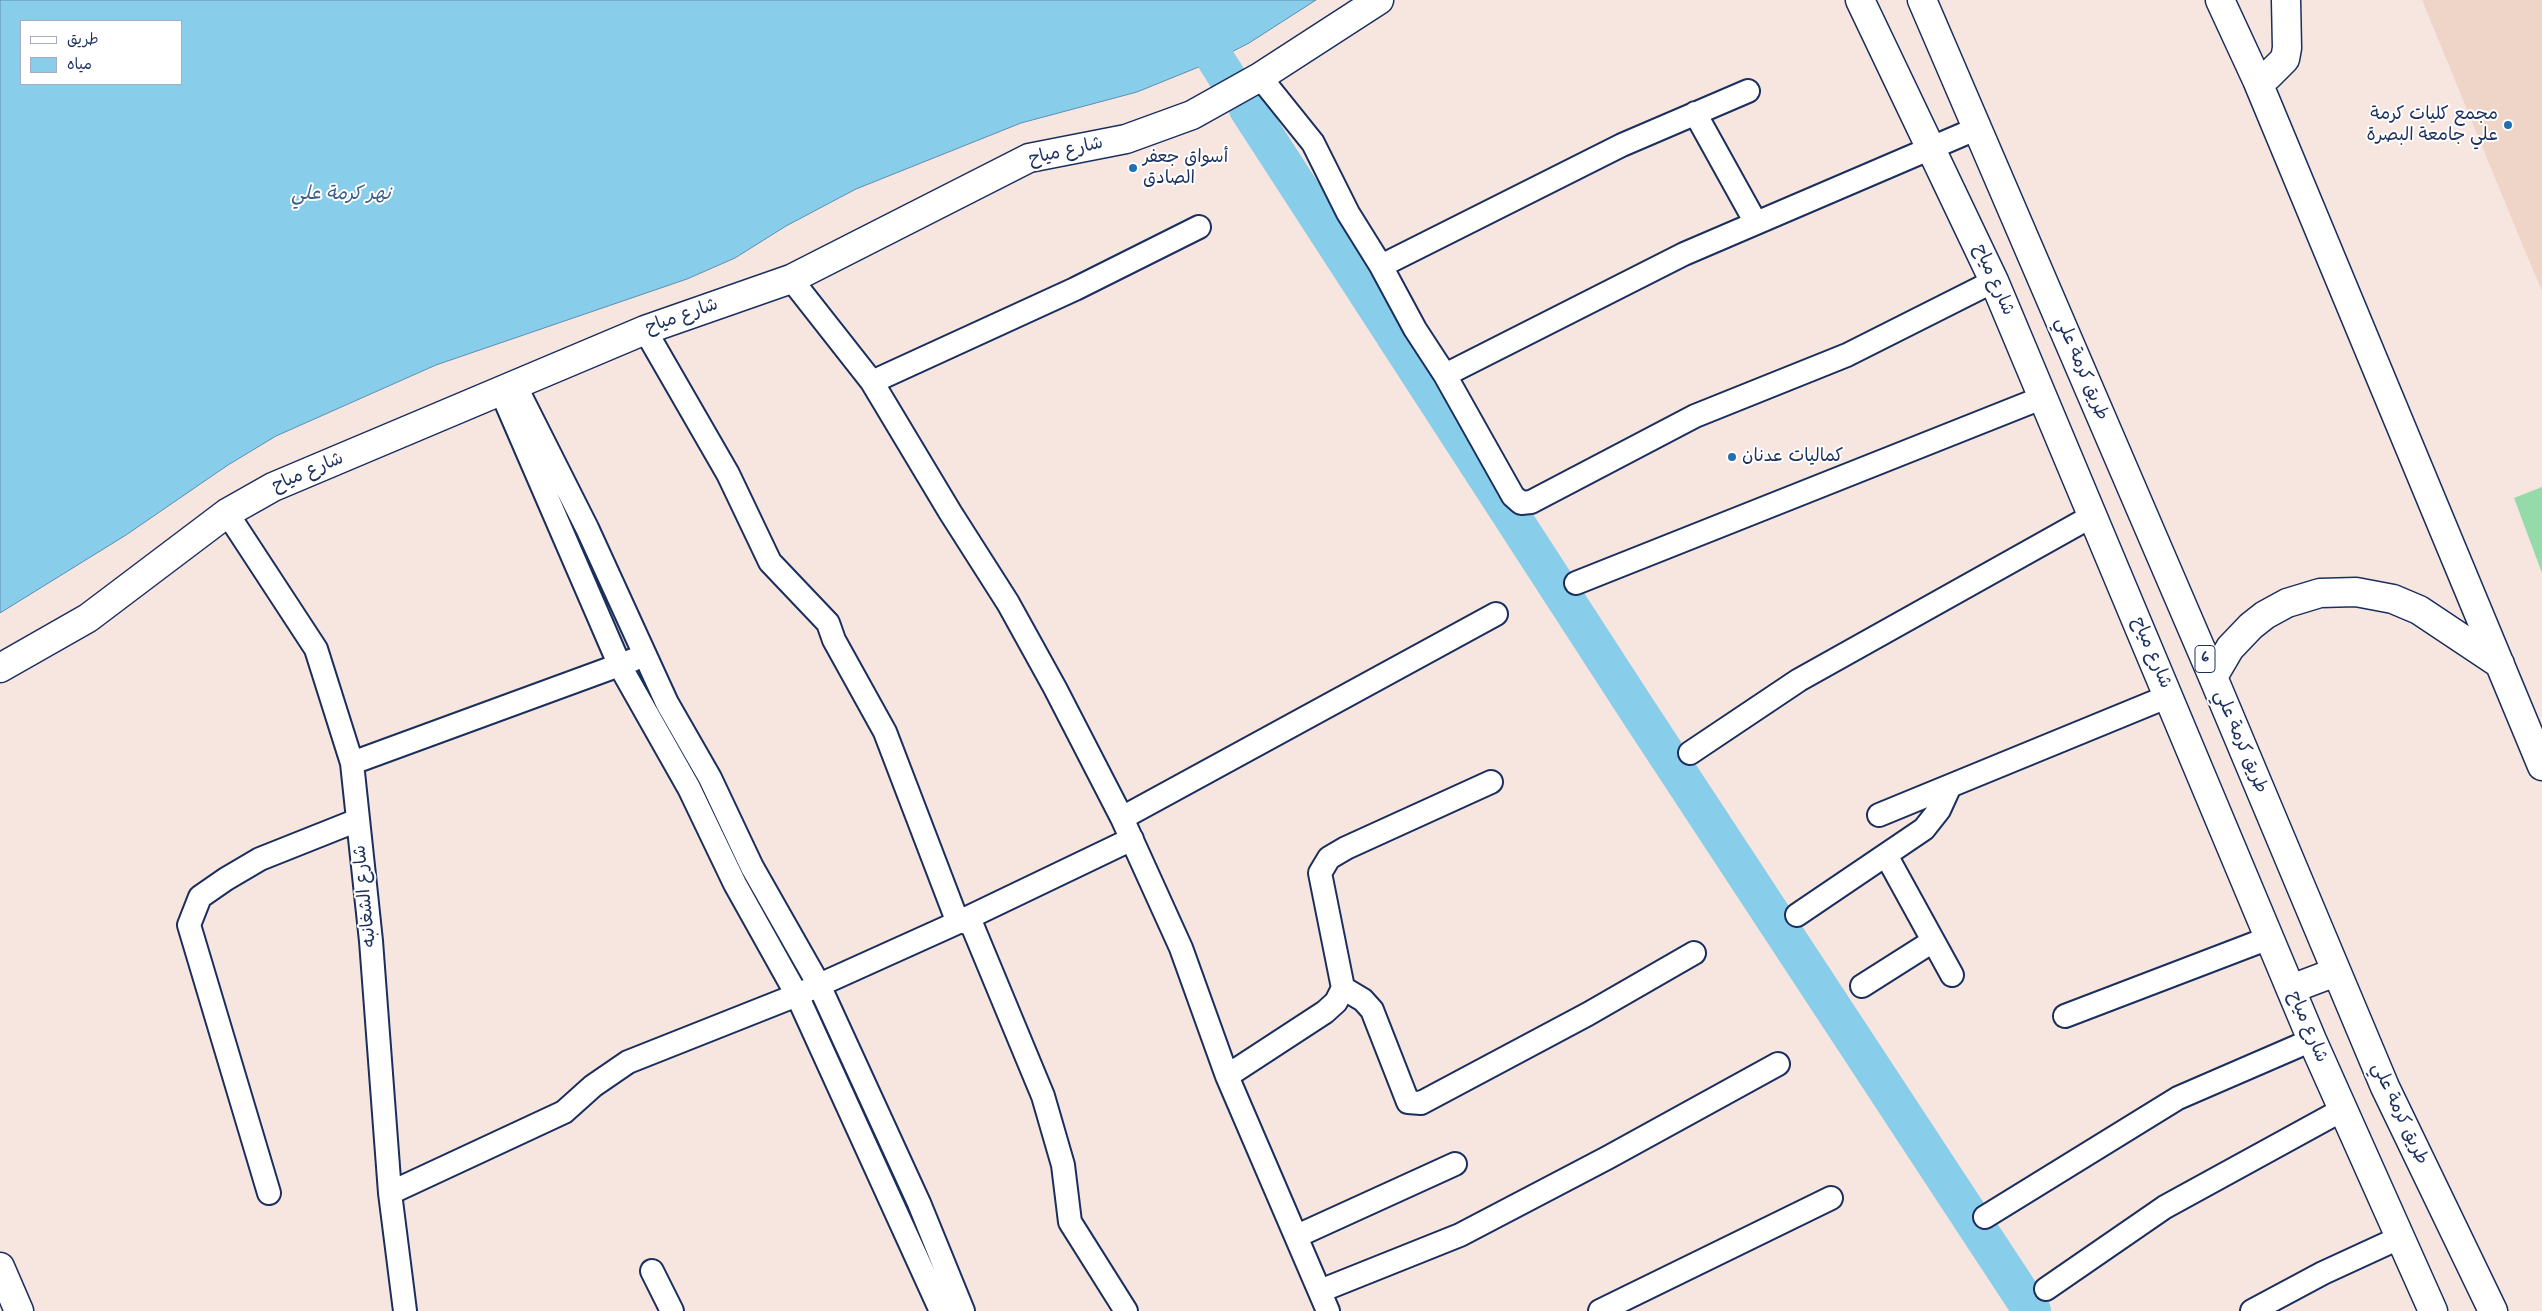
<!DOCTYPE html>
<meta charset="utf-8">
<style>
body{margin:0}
#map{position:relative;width:2542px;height:1311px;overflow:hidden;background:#f6e6df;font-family:Mynerve,"Playpen Sans Arabic",sans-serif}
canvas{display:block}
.legend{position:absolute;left:20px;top:20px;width:162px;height:65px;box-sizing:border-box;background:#fff;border:1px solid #a4acbf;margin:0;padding:6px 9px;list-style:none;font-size:15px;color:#1b2f5e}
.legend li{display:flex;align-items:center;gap:10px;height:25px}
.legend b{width:25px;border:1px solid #a4acbf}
</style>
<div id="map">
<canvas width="2542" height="1311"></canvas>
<ul class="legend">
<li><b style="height:6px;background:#fff"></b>طريق</li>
<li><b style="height:14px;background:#88cde9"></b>مياه</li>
</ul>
</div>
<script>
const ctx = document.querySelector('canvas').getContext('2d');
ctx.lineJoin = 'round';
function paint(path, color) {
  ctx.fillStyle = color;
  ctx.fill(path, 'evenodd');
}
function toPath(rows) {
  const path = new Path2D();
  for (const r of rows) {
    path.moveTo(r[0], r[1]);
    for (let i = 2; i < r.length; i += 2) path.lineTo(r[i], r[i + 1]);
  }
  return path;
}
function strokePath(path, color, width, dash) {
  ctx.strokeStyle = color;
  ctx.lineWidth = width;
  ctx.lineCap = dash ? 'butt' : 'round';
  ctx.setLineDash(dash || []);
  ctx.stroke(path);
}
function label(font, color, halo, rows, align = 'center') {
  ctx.font = font + ' Mynerve,"Playpen Sans Arabic",sans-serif';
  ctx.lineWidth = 4;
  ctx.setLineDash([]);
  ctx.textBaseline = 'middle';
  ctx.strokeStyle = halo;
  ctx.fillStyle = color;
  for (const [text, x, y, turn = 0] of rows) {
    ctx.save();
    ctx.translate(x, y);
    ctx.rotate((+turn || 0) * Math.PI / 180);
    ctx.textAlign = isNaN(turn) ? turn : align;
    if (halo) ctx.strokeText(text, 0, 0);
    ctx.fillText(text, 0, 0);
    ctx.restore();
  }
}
paint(toPath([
 [2422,0,2542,0,2542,291,2525,251]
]), '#efd5c8');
paint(toPath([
 [2542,487,2542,573,2514,498]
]), '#94dba9');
const water = toPath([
 [0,0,1316,0,1249,43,1216,60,1137,92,1021,123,856,189,786,226,735,258,687,279,436,365,276,436,228,465,126,535,0,613,0,0],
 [21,21,181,21,181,84,21,84,21,21]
]);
paint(water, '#88cde9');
strokePath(water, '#5c8eb1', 1);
strokePath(toPath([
 [1216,60,1227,77],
 [1248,109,1638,711,2032,1311]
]), '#88cde9', 38);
const minor = toPath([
 [1260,77,1313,143,1348,213,1381,266,1415,329,1445,375,1513,496,1521,503,1531,502,1695,416,1847,355,1994,281],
 [1695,113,1756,223],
 [1381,266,1622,145,1748,91],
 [791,279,872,382,950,512,1008,603,1055,688,1122,818,1181,948,1227,1076,1328,1311],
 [645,330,728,474,770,562,828,623,834,640,885,732,955,915,961,921,972,925,1043,1096,1063,1165,1070,1222,1126,1311],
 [1445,375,1684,254,1978,128],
 [872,382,1075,289,1199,227],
 [515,385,587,528,667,703,710,778,752,867,819,985,919,1203,963,1311],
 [501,391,620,666,689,788,735,884,797,995,961,921,1132,839],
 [227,513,316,649,352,763,371,941,390,1193,405,1311],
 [1576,583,2044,397],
 [1690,753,1799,680,2094,515],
 [352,763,633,660],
 [1879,815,2169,696],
 [1122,818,1496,614],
 [1886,855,1952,975],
 [1797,915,1924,829,1939,810,1950,786],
 [1862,986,1933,941],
 [1343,988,1363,1000,1372,1010,1408,1102,1421,1103,1588,1014,1694,953],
 [2065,1016,2269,938],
 [1227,1076,1325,1012,1336,1002,1343,988,1320,873,1329,858,1346,848,1491,782],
 [269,1193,189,925,200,897,226,879,260,859,358,820],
 [390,1193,564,1112,593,1086,628,1062,797,995,941,1311],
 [1985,1217,2178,1098,2312,1040],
 [1297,1236,1455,1164],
 [652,1271,672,1311],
 [2046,1289,2165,1207,2342,1110],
 [1320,1291,1460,1235,1607,1158,1778,1064],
 [1600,1311,1831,1198],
 [2252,1311,2323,1273,2399,1238]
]);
const tertiary = toPath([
 [1860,0,1994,281,2312,1040,2433,1311],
 [0,668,88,618,227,513,273,487,645,330,791,279,1029,158,1126,139,1192,115,1260,77,1379,0],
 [0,1267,19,1311]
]);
const trunk = toPath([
 [1922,0,2213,677,2385,1087,2493,1311],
 [2220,0,2257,80,2542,766],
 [2257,80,2268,76,2285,59,2287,48,2286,0],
 [2213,677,2230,648,2251,626,2265,615,2287,603,2320,593,2356,592,2393,599,2419,610,2500,664],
 [2291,989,2336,972]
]);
strokePath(minor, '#1b2f5e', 26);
strokePath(tertiary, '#1b2f5e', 31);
strokePath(trunk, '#1b2f5e', 31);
strokePath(minor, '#fff', 22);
strokePath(tertiary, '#fff', 28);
strokePath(trunk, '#fff', 28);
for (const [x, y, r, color] of [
 [2508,125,5,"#1f6fb2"],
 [1133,168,5,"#1f6fb2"],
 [1732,457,5,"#1f6fb2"]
]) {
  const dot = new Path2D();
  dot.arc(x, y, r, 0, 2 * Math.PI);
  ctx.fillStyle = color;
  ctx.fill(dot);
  strokePath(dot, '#fff', 2);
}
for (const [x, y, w] of [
 [2205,659,20]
]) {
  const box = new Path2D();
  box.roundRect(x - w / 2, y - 13.5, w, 27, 4);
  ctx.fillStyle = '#fff';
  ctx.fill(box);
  strokePath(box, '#1b2f5e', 1);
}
label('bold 16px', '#1b2f5e', null, [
 ["6",2205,659]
]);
label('18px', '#1b2f5e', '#fff', [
 ["مجمع كليات كرمة",2498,115,"right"],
 ["علي جامعة البصرة",2498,136,"right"],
 ["أسواق جعفر",1143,158],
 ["الصادق",1143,179],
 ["كماليات عدنان",1742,457]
], 'left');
label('18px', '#1b2f5e', '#fff', [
 ["شارع مياح",1066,152,-13],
 ["شارع مياح",1993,280,66],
 ["شارع مياح",682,317,-19],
 ["طريق كرمة علي",2081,369,67],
 ["شارع مياح",308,473,-23],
 ["شارع مياح",2151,653,67],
 ["طريق كرمة علي",2240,742,67],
 ["شارع الشغانبه",366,896,-96],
 ["شارع مياح",2307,1027,67],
 ["طريق كرمة علي",2399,1114,65]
]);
label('italic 19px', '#3c5e88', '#fff', [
 ["نهر كرمة علي",341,195]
]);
</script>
